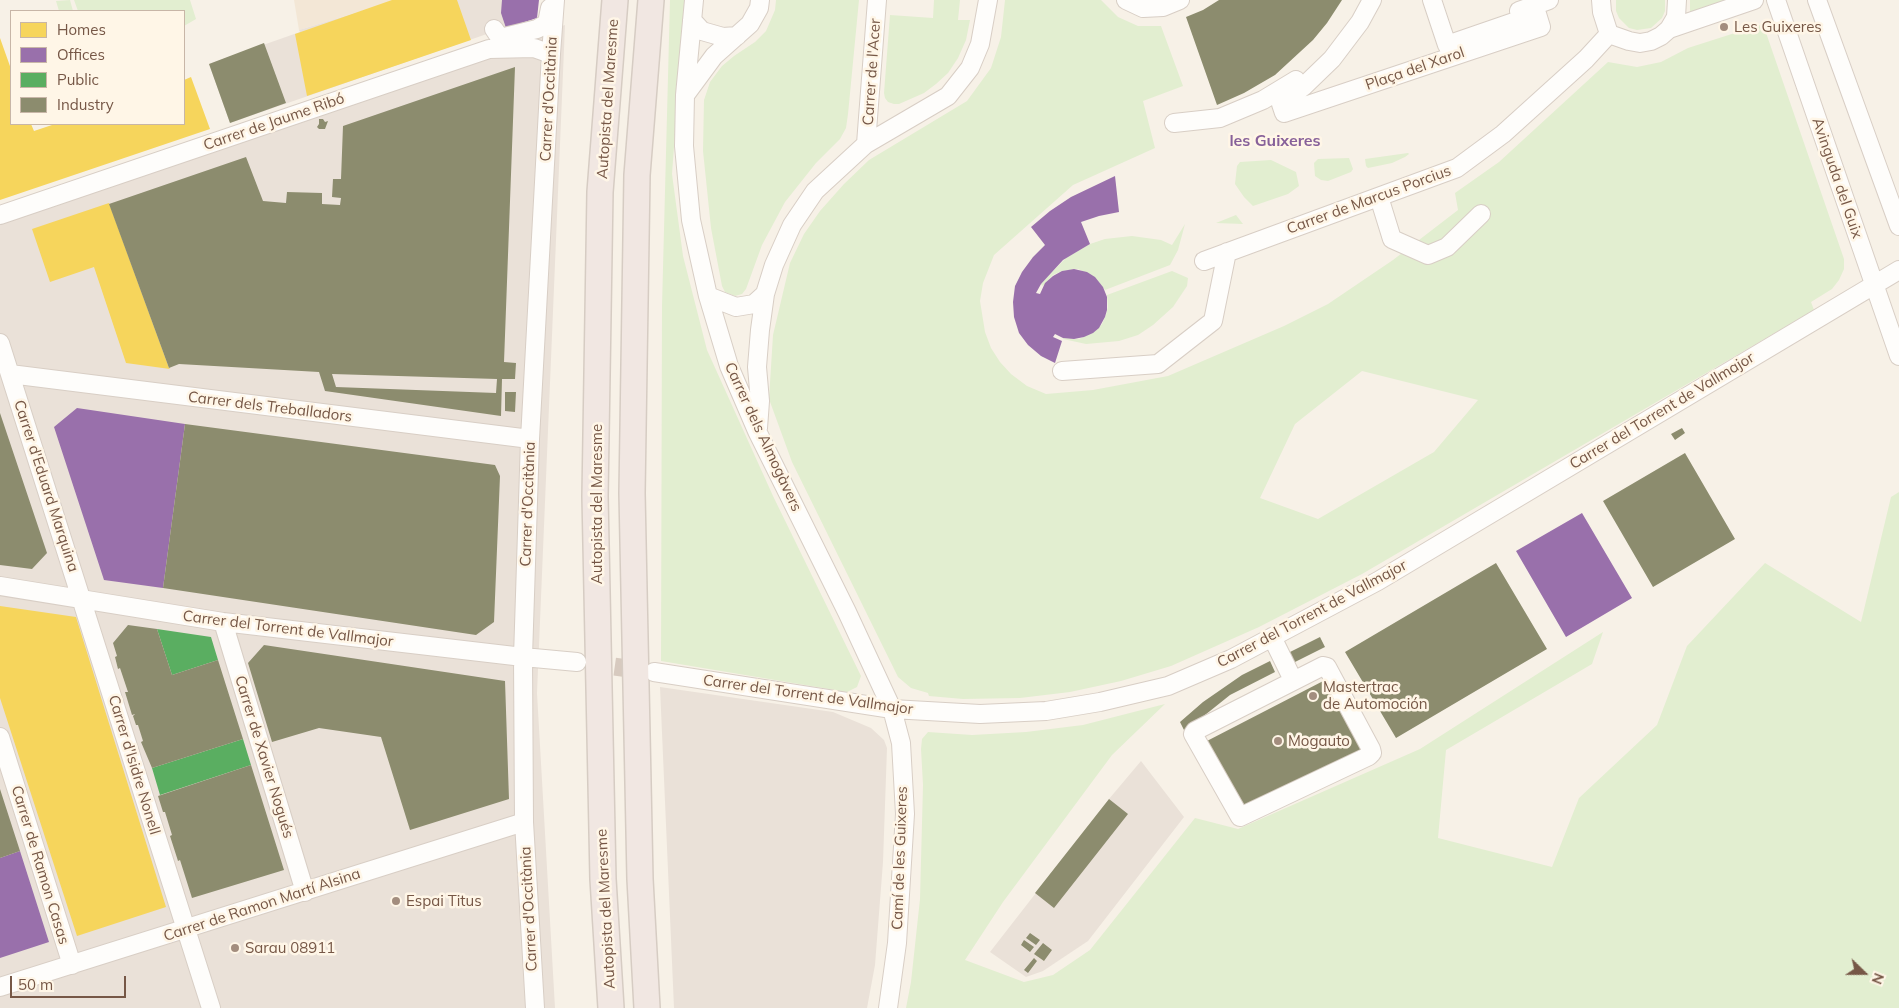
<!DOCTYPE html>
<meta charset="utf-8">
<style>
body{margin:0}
#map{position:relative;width:1899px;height:1008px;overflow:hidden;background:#f7f1e7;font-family:Mulish,sans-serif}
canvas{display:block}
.legend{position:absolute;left:10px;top:10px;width:175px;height:115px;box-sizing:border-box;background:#fff6e7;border:1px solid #c8b6a7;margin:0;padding:6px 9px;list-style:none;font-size:15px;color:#765746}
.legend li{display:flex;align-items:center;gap:10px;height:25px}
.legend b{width:25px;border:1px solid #c8b6a7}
.north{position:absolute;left:1839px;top:948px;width:50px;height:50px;-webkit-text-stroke:4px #fff6e7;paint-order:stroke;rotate:112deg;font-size:14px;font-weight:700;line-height:20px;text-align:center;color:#765746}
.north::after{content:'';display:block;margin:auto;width:18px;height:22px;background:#765746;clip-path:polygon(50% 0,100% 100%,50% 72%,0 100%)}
.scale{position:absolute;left:10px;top:976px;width:116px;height:22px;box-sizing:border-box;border:2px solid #765746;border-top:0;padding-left:6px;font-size:15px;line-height:18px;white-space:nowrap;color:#765746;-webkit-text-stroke:4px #fff6e7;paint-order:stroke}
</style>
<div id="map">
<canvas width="1899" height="1008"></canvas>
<ul class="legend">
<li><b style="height:14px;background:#f6d55c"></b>Homes</li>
<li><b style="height:14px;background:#9970ab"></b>Offices</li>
<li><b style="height:14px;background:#5aae61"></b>Public</li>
<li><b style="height:14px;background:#8c8c6e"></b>Industry</li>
</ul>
<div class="north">N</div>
<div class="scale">50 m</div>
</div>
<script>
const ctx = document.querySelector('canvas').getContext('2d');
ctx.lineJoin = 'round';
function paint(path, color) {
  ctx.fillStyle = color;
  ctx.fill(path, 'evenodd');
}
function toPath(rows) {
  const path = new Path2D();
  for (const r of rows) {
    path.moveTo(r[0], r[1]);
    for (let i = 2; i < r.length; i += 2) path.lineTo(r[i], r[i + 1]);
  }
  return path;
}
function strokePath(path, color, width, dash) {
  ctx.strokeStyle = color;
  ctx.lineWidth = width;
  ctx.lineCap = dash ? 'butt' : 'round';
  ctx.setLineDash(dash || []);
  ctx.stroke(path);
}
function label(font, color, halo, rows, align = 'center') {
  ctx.font = font + ' Mulish,sans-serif';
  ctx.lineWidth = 5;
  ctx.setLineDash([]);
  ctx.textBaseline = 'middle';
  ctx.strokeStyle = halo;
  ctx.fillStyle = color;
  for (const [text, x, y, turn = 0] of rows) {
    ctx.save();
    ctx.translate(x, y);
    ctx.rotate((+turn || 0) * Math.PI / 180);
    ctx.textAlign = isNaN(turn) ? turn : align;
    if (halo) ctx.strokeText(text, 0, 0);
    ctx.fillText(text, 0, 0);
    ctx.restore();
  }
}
paint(toPath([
 [294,0,398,0,299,30]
]), '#f3e7d6');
paint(toPath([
 [398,0,535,0,533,18,230,123,209,64,300,32,299,30],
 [565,25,537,693,555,1008,0,1008,0,218],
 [660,687,833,712,871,728,884,740,887,748,883,862,875,965,867,1008,674,1008],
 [1141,761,1184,817,1088,941,1043,971,1026,977,990,952,1109,799]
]), '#eae1d8');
paint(toPath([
 [70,0,73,11,59,11,56,1],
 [74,0,190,0,196,19,184,26,184,11,78,11],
 [670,0,685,0,672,174,683,256,707,350,773,496,861,676,857,687,847,692,661,661,662,306],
 [776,0,859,0,848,114,846,128,840,139,816,163,785,202,762,245,746,289,742,294,735,296,725,292,722,286,711,228,703,151,704,100,710,82,722,66,734,56,755,42,766,31,775,10],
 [934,0,960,0,958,20,970,20,966,40,958,58,948,73,936,84,924,93,899,104,894,104,888,102,885,98,884,93,890,15,933,18],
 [1005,0,1101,0,1118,17,1138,26,1161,26,1183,86,1143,101,1155,148,1073,185,994,255,983,283,980,301,985,332,991,348,1000,362,1011,374,1027,386,1046,394,1093,390,1168,376,1284,326,1328,304,1393,260,1458,210,1455,193,1499,162,1608,62,1637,67,1661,62,1688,48,1763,24,1844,259,1844,269,1839,280,1832,289,1811,302,1814,310,1362,574,1259,627,1171,666,1121,681,1070,692,1020,698,963,699,929,696,928,693,911,688,898,677,792,462,769,399,773,335,790,263,804,234,820,211,844,184,869,160,967,101,991,68,1001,37],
 [1362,371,1478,400,1434,452,1318,519,1260,498,1295,424],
 [1616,0,1665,0,1665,11,1662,18,1651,28,1637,30,1629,28,1619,18,1616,11],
 [1690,0,1726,0,1690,12],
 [1408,153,1409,154,1405,157,1392,163,1368,168,1366,166,1365,159],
 [1349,158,1353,169,1351,172,1328,181,1321,180,1315,176,1314,163,1318,159],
 [1271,160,1296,172,1299,186,1288,194,1253,206,1244,197,1235,184,1237,166,1240,162],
 [1236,215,1243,224,1216,223],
 [1185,224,1178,250,1170,265,1105,290,1093,276,1078,269,1062,271,1053,275,1043,286,1040,284,1066,258,1090,244,1105,239,1132,236,1161,240,1172,245],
 [1172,271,1188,278,1187,286,1173,307,1153,325,1138,335,1119,341,1086,344,1063,339,1063,338,1079,339,1095,331,1102,324,1106,315,1108,307,1107,295],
 [1899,492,1899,1008,906,1008,911,982,920,899,923,785,921,749,922,739,928,732,972,735,1026,732,1083,725,1165,704,1112,755,1003,902,965,960,1024,982,1053,975,1090,950,1195,818,1238,829,1420,749,1603,632,1592,664,1446,750,1438,838,1552,867,1579,798,1657,725,1687,646,1765,563,1861,622,1891,497]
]), '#e2eed0');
paint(toPath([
 [392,0,457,0,471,40,307,96,295,34],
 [0,38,11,69,11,124,31,124,34,131,55,124,184,124,184,80,191,77,210,129,0,200],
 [109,203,169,368,170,369,126,363,94,267,50,282,32,229],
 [0,606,76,617,166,907,77,936,0,698]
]), '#f6d55c');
paint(toPath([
 [502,0,539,0,537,18,506,28,501,13],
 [1115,176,1119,212,1099,216,1081,222,1090,244,1063,260,1041,284,1036,293,1040,294,1045,283,1053,276,1062,271,1074,269,1087,272,1095,277,1103,287,1107,297,1107,310,1105,317,1099,328,1093,333,1084,337,1074,339,1063,338,1055,334,1053,337,1062,341,1055,363,1041,356,1028,345,1019,333,1014,317,1013,302,1015,286,1022,272,1033,257,1045,245,1031,227,1050,211,1071,197],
 [77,408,185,424,163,588,104,580,54,427],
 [1582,513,1632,598,1566,637,1516,551],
 [20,851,49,942,0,958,0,858]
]), '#9970ab');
paint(toPath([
 [157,629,211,637,218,660,172,675],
 [243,739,251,765,160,795,152,768]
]), '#5aae61');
paint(toPath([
 [1219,0,1342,0,1327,23,1313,40,1275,75,1244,93,1217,105,1186,17,1203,10],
 [264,43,286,103,230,123,209,64],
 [515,67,504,362,516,363,515,379,502,379,501,416,325,391,319,372,179,364,169,368,109,204,246,157,263,201,286,203,287,192,322,193,322,204,340,205,341,198,332,197,333,179,341,179,343,126],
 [332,374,497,379,496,393,336,387],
 [319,119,323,119,325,122,328,121,325,129,319,129,317,127,319,124],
 [505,392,516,392,515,412,505,411],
 [0,413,47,553,32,569,0,565],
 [185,424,495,465,500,476,494,622,476,635,163,588],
 [1682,428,1685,433,1675,440,1671,434],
 [1685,453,1735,539,1653,587,1603,501],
 [1496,563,1547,649,1396,738,1345,652],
 [128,625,157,629,172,675,218,660,243,739,152,768,141,742,143,741,138,725,136,725,133,716,135,714,132,715,125,692,128,692,120,668,118,669,115,657,117,656,113,643],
 [1320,637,1325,647,1293,663,1288,653],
 [264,645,505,681,509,799,410,830,381,737,319,728,272,742,248,663],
 [1270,661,1275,672,1230,695,1205,715,1185,732,1180,722,1203,702,1242,675],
 [1329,678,1366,750,1241,813,1205,742],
 [251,765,284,870,192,898,180,860,178,861,170,836,172,835,165,812,163,812,158,796],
 [0,789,20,851,0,858],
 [1109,799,1128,814,1054,908,1035,893],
 [1030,933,1040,940,1036,945,1026,938],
 [1024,940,1034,947,1030,952,1021,945],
 [1043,943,1052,950,1044,961,1034,954],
 [1034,958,1037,961,1028,973,1024,970]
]), '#8c8c6e');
strokePath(toPath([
 [588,663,646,671]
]), '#d7cabf', 18, [18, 9]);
const minor = toPath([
 [694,0,685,95,684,146,691,220,708,296,729,366,757,431,847,612,892,709,901,743,905,814,897,943,888,1008],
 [1126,0,1143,8,1163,7,1180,0],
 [1372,0,1360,22,1332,59,1303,87,1281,104,1284,113,1541,27,1537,14,1447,45,1432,0],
 [1601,0,1602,12,1609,34,1629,41,1640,43,1651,41,1661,36,1669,29,1676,17,1677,0],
 [1776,0,1899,356],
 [1817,0,1899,226],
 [1519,11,1549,0],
 [692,20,702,31,723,37,737,36],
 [494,29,500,38,537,29,547,23,550,8],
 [1669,29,1754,0],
 [686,94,714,56,750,24,759,8,760,0],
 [1174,123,1220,118,1263,100,1296,80],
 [866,144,877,0],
 [1379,197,1392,239,1428,255,1447,247,1481,214],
 [0,215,489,49,534,48,551,54],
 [1204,261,1457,168,1503,134,1586,59,1609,34],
 [708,296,736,307,754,304,765,294],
 [0,343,211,1008],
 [1062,371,1158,364,1213,321,1227,252],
 [10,374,530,439],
 [758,428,760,401,757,367,760,330,765,294,774,265,792,225,815,191,866,144,948,96,970,68,980,44,988,0],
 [0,586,223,622,523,657,577,662],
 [223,622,305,892],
 [1272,637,1293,680],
 [1323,666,1327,667,1371,749,1372,753,1369,756,1240,817,1193,734,1195,731,1323,666],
 [654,672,892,709,980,714,1046,711,1100,702,1168,686,1231,659,1378,581,1899,270],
 [0,737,72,965],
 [0,987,524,822],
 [535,1008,524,822,523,657,530,439,551,54,555,0]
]);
const highway = toPath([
 [611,1008,603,879,595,496,600,192,615,0],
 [647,1008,640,879,632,493,637,175,651,0]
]);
strokePath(minor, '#d8cec5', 20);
strokePath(highway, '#d6ccc3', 28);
strokePath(minor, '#fefdfb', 18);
strokePath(highway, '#f1e7e2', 25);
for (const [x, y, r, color] of [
 [1724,27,5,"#a38d7e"],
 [1313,696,5,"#a38d7e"],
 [1278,741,5,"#a38d7e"],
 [396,901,5,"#a38d7e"],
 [235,948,5,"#a38d7e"]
]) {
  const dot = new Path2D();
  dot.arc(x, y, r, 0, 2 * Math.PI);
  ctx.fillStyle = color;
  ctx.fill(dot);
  strokePath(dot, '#fff6e7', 2);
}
label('15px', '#765746', '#fff6e7', [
 ["Les Guixeres",1734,27],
 ["Mastertrac",1323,687],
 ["de Automoción",1323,704],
 ["Mogauto",1288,741],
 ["Espai Titus",406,901],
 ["Sarau 08911",245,948]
], 'left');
label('15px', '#765746', '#fff6e7', [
 ["Plaça del Xarol",1415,69,-19],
 ["Carrer de l'Acer",872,72,-86],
 ["Carrer d'Occitània",549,99,-87],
 ["Autopista del Maresme",608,99,-86],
 ["Carrer de Jaume Ribó",274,122,-19],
 ["Avinguda del Guix",1837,178,71],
 ["Carrer de Marcus Porcius",1369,200,-20],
 ["Carrer dels Treballadors",270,407,7],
 ["Carrer del Torrent de Vallmajor",1662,411,-31],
 ["Carrer dels Almogàvers",763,437,65],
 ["Carrer d'Eduard Marquina",46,486,72],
 ["Carrer d'Occitània",528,504,-88],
 ["Autopista del Maresme",597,504,-90],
 ["Carrer del Torrent de Vallmajor",1312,614,-28],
 ["Carrer del Torrent de Vallmajor",288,629,7],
 ["Carrer del Torrent de Vallmajor",808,695,8],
 ["Carrer de Xavier Nogués",264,757,73],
 ["Carrer d'Isidre Nonell",134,765,73],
 ["Camí de les Guixeres",900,858,-88],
 ["Carrer de Ramon Casas",40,865,73],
 ["Carrer de Ramon Martí Alsina",262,905,-18],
 ["Carrer d'Occitània",529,909,-93],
 ["Autopista del Maresme",606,909,-93]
]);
label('bold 16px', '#87619a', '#fff6e7', [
 ["les Guixeres",1275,141]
]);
</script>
